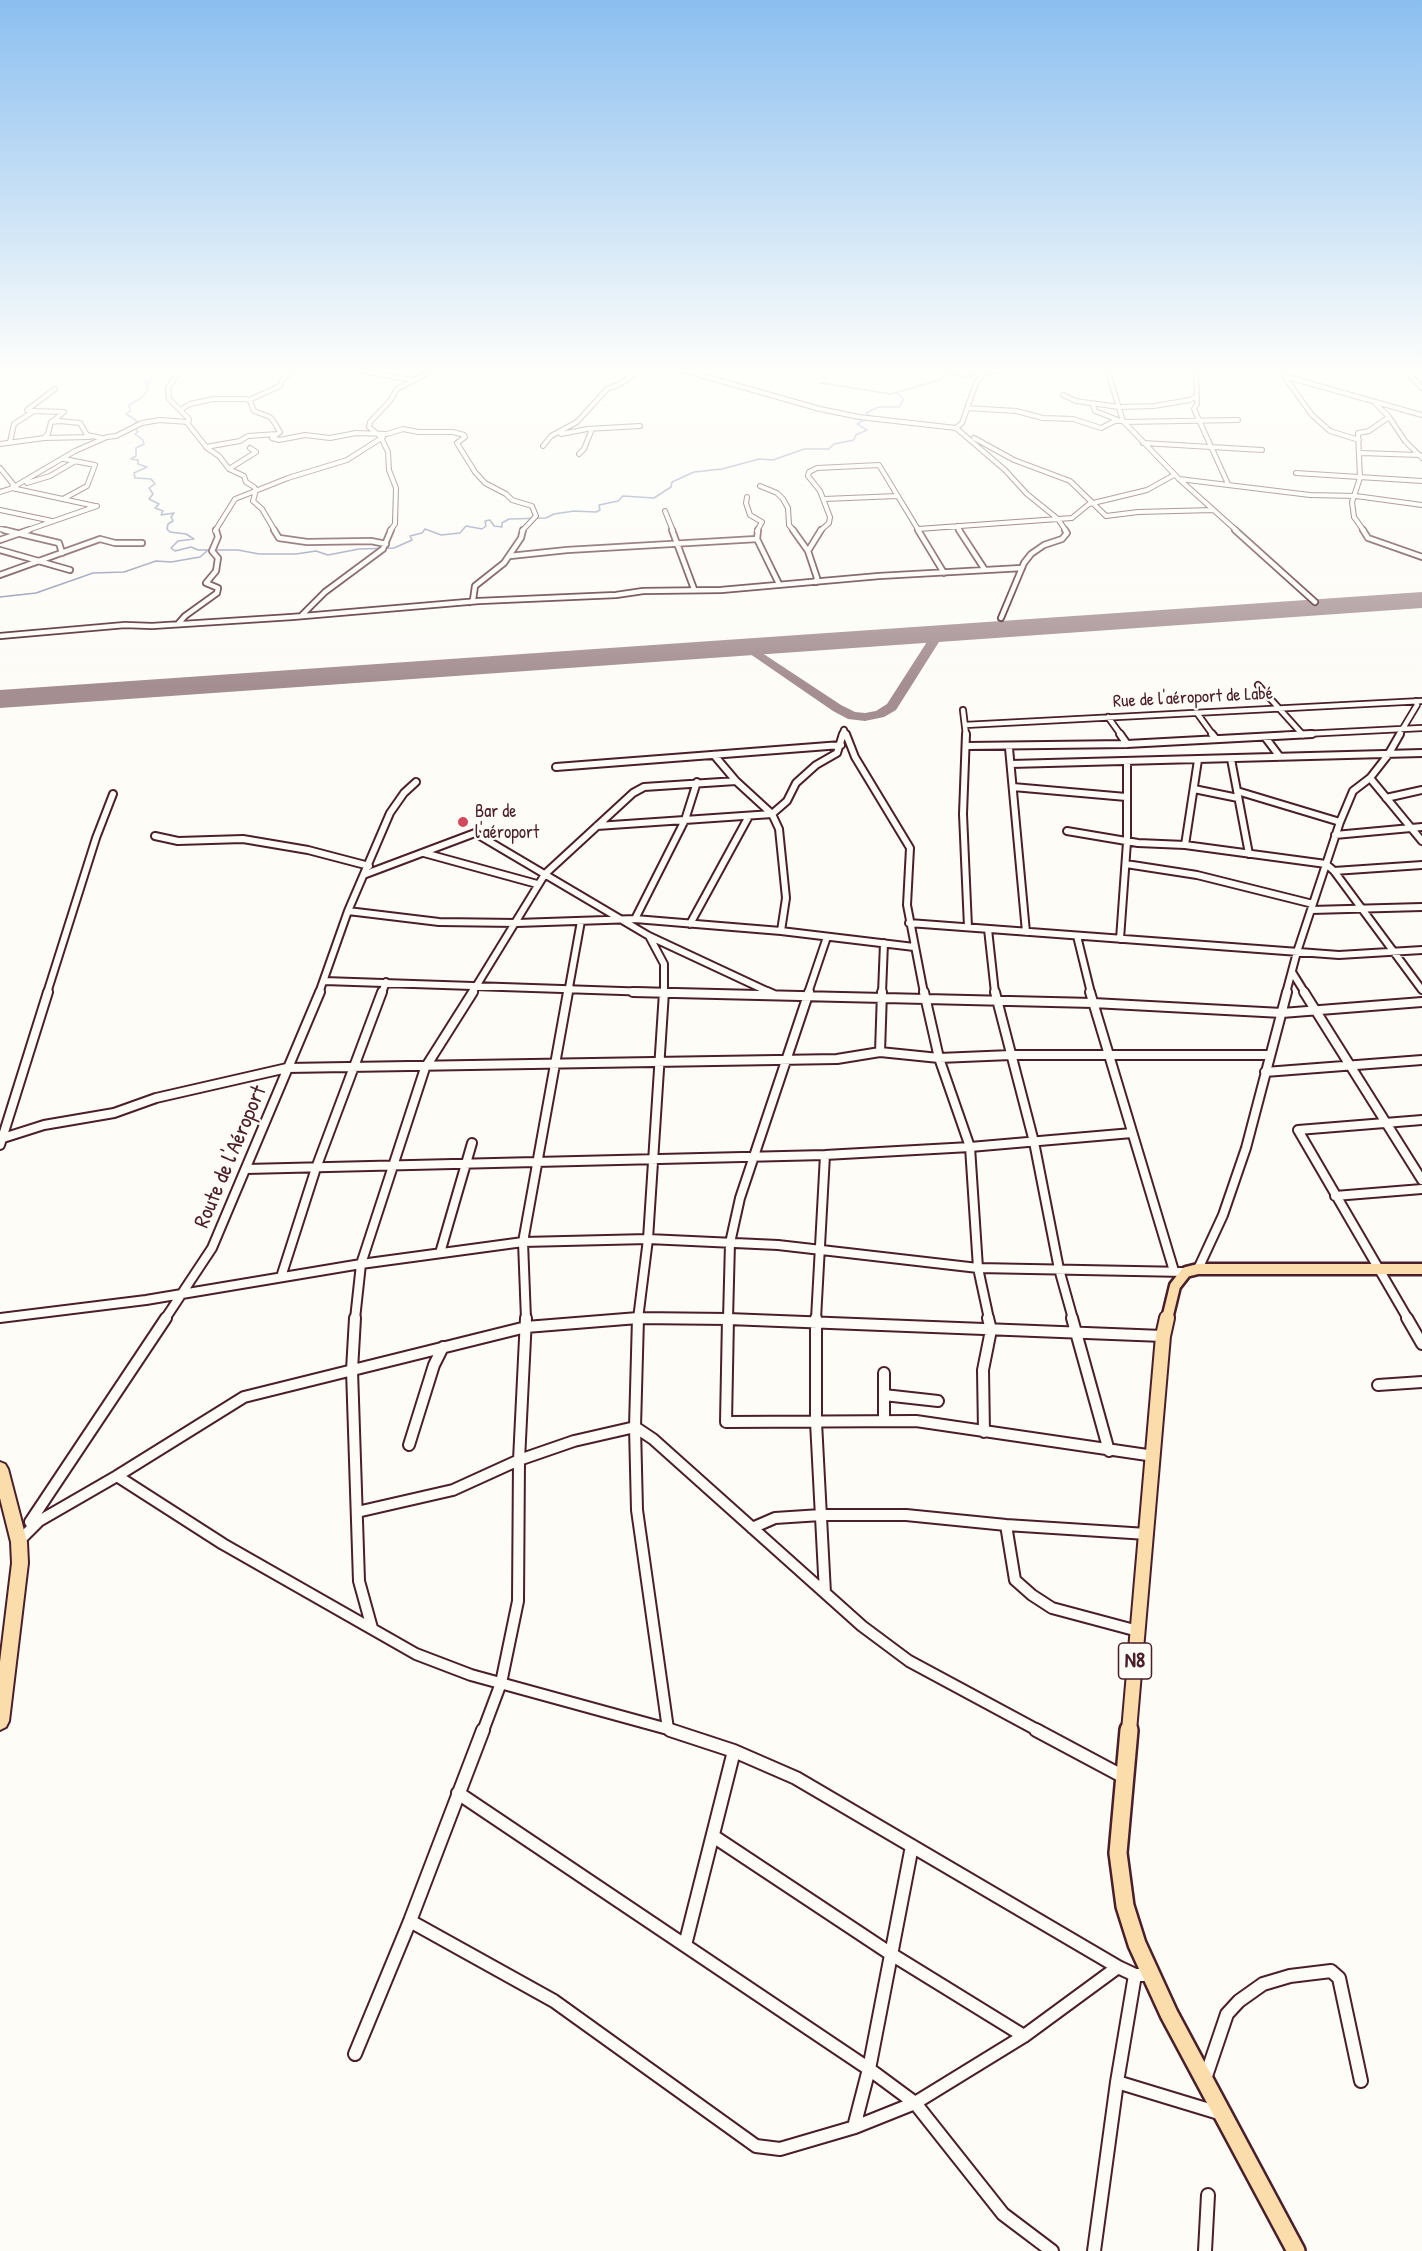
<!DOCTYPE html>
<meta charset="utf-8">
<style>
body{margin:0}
canvas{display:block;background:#fdfcf7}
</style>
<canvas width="1422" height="2251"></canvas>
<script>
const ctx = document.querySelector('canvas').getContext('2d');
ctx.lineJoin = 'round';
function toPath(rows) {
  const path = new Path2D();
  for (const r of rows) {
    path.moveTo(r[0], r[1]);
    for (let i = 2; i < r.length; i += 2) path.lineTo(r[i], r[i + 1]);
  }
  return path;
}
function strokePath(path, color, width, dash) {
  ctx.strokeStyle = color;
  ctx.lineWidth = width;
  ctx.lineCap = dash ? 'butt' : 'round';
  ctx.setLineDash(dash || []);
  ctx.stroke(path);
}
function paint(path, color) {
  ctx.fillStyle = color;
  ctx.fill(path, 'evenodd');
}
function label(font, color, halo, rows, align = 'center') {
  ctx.font = font + ' "Patrick Hand",sans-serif';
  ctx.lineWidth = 4.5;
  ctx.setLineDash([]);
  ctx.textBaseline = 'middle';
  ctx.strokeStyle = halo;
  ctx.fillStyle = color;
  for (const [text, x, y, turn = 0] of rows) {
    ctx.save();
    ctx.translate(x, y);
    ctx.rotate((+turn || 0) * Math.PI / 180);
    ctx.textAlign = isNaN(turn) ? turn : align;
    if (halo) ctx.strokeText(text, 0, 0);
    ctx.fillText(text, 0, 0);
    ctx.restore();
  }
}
strokePath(toPath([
 [155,369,150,376,152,379,145,382,148,384,146,386,148,390,141,398,129,405,130,411,126,414,137,421,133,426,138,432,135,434,143,440,144,444,136,448,136,456,131,459,138,460,138,464,147,467,134,473,135,478,151,479,155,484,149,488,153,494,149,499,159,504,155,508,163,511,161,515,174,513,171,517,173,521,168,524,167,529,170,532,186,534,194,539,178,541,171,548,175,551,191,547,198,550,238,550,259,554,296,554,316,551,328,555,359,549,394,548,412,540,410,536,422,533,425,529,441,535,460,533,466,526,482,529,486,526,485,521,490,520,494,526,502,527,502,523,509,519,546,518,554,514,574,511,596,512,600,510,599,505,618,501,623,496,654,498,671,487,672,482,694,472,722,469,759,459,773,460,804,449,829,449,834,444,854,440,856,435,867,430,857,424,866,419],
 [821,383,891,394,940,380,947,372,966,377,974,375,975,370,978,369],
 [871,417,866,413,879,407,899,407,904,399,897,393],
 [0,597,36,593,93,573,124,572,156,561,171,562,200,557,207,551]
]), '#7e89a8', 1.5);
paint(toPath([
 [938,631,944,634,896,710,884,717,865,721,848,719,833,711,740,647,746,643,750,645,841,705,855,712,865,713,876,711,887,704,932,634,938,631]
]), '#a48e91');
paint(toPath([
 [1422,592,1422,608,0,708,0,690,1422,592]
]), '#a48e91');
const minorFar5 = toPath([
 [181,369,168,388,169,399,189,419,188,424,207,448,219,456,229,469,244,476,246,482,254,487,256,490,253,501,262,509,275,531],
 [350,369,412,380],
 [679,369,820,409,859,417,956,428],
 [977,369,984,373,976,383,962,423,956,428,1005,470,1027,494,1058,519,1066,531],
 [1107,369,1123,421,1179,479,1237,531],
 [1196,369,1197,404,1194,409,1228,484],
 [1404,369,1422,388],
 [502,371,504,369],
 [982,372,1006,369],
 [1284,376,1422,415],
 [1284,376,1312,415,1330,431,1359,440],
 [1063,395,1076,401,1119,407,1154,406,1190,400,1197,396],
 [249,400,280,386,281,381,293,370],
 [1375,403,1389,417,1405,441,1422,458],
 [1093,405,1095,411,1118,420],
 [967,408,1016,411,1043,418,1073,419,1101,428,1115,421,1123,421],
 [180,410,190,404,213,399,246,399,250,401,254,411,270,417,274,422,280,432,272,438],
 [35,411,27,410,55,389],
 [1124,422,1238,420],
 [561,434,587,429,640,426],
 [44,438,90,437],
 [272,438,279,440,305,435,330,438,356,433,387,434,403,429,418,432,453,432,464,435,465,437,457,443,475,472,485,483,506,494,512,500,532,506,536,516,522,531],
 [974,438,1014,460,1070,481,1106,516,1138,512,1213,510],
 [10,442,14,424,34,411,64,412,53,421],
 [1143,443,1262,450],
 [0,444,44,438,48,434,51,422,59,421,80,423,87,435,102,438],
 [543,446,551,436,577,422,607,389,620,384,641,369],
 [206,447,240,441,248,436,277,434],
 [1361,453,1420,455],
 [579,454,584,449,592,429],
 [0,468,13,484,12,488],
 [229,469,256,452,250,448],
 [1296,473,1422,481],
 [1179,479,1310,495,1356,496,1422,505],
 [27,483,50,476,74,462],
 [760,486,777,493,783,499,788,508,789,525,794,531],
 [12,488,75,451,107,437,116,436,142,423,160,420,188,422],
 [12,488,95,506],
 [0,492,16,487],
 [747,497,746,503,750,515,762,522,757,531],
 [63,499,87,486,95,465,64,459],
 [824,499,897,496],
 [0,510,52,521],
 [665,511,673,531],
 [957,526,960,531],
 [0,529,10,531],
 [918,529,1072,518,1089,504,1147,490,1174,475],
 [25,531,97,506],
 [215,531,235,499,288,478,347,460,383,437],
 [390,531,395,524,396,488,389,470,388,452,381,437,369,427,370,422,390,401,397,389,435,369],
 [820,531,829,523,830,517,820,491,808,476,809,472,817,468,879,465,919,531],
 [1364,531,1354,517,1352,502,1360,478,1358,433,1369,431,1389,417]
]);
const minorFar4 = toPath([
 [4,530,59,543,62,553],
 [274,530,279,538,307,542,371,541,386,544],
 [672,530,694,589],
 [758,530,757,539,779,584],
 [793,530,808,551,817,578,816,582],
 [918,530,944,573],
 [959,530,985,570],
 [1235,530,1315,602],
 [1363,530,1368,538,1422,557],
 [0,540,29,530],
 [0,550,70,570],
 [808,551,821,530],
 [510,556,567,550,757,539],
 [0,575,100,539,115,543,142,543],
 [470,602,473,600,475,586,504,563,521,538,523,530],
 [302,615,325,592,383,549,391,530],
 [1001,618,1024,563,1031,554,1044,545,1062,539,1067,533,1065,530],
 [178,624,185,616,217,593,218,588,206,583,216,571,218,558,212,551,218,537,216,530],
 [0,636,125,625,152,626,292,617,479,601,616,595,643,591,721,590,879,576,1022,568],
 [1258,685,1303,735],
 [963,710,966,735],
 [1197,713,1213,735],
 [1108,717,1121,735],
 [965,725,1422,701],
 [844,730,846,735],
 [842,735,844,730],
 [1284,735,1422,728],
 [1399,735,1417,705,1416,701]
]);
const minorFar3 = toPath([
 [846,734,855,757,910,848,907,905,924,993],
 [966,734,963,814,968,927],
 [1120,734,1127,744],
 [1212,734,1216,739],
 [1265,737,1280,757],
 [967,746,1127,744,1312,734],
 [1009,748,1026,932],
 [714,755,736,781,772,814,779,829,786,898,781,931],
 [1231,759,1249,854],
 [1011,764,1422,753],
 [556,767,841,745],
 [1370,778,1422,841],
 [1013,787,1126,797],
 [1194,789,1238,798],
 [1237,791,1340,822],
 [1386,798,1422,790],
 [597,826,772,814,787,801,796,783,816,765,837,753,843,734],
 [1067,831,1138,843,1185,845,1326,864,1334,871,1422,990],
 [1335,835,1422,827],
 [155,836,178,841,243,839,308,850,369,866],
 [1185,845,1198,760],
 [424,853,537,884],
 [1126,864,1197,875,1313,904],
 [1334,871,1422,865],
 [366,874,475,833,649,936,771,993],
 [1311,910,1422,907],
 [348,911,439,922,517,923,635,919,781,931,914,947],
 [635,919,685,820,697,782],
 [909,923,1339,955,1422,950],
 [690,924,749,816],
 [988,929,995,993],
 [649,936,664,964,664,993],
 [1077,936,1091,993],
 [1120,939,1127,842,1127,761],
 [1292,972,1305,993],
 [324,981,681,993],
 [47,993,96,838,113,794],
 [319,993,348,911,390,813,404,793,416,782],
 [382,993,386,982],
 [472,993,545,874,633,793,644,787,736,781],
 [568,993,581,921],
 [808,993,827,937],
 [882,993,884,943],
 [1286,993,1297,952,1340,822,1353,791,1370,778,1388,755,1400,734]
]);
const minorFar2 = toPath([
 [633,992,1093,1003,1282,1013,1422,1002],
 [767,992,774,995],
 [924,992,939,1058,970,1147,978,1268,989,1319],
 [995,992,1034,1142,1059,1269,1073,1319],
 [1090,992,1174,1271],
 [1304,992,1422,1180],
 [880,1052,882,992],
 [1265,1072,1422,1060],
 [0,1139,44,1125,114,1113,156,1098,287,1068,837,1059,880,1052,939,1058,1011,1055,1269,1055],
 [0,1145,48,992],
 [246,1169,825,1155,970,1147,1132,1133],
 [1335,1196,1422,1189],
 [440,1253,472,1143],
 [1198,1269,1223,1215,1246,1148,1287,992],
 [281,1277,316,1168,382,992],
 [0,1318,146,1300,361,1264,523,1242,648,1239,778,1245,978,1268,1186,1272],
 [165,1319,212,1248,320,992],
 [355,1319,361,1264,425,1068,473,992],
 [526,1319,523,1242,568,992],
 [622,1319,736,1319],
 [638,1319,648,1239,664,992],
 [728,1319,730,1243,740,1198,809,992],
 [816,1319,825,1155],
 [1408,1319,1298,1130,1422,1120]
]);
const minorFar1 = toPath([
 [355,1318,352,1370,359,1581,372,1628],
 [638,1318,635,1427,637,1510,668,1729],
 [728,1318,726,1422,916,1421,1154,1456],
 [816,1318,816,1422,825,1593],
 [1072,1318,1109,1451],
 [1407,1318,1422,1344],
 [884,1373,884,1421],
 [1378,1385,1422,1382],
 [884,1395,938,1401],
 [984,1432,983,1370,991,1330,988,1318],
 [409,1445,434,1365,443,1347],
 [117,1476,244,1397,526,1327,638,1318,728,1319,1163,1336],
 [357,1512,453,1490,519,1460,574,1441,635,1427,653,1439,862,1626,909,1661,1039,1731],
 [30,1522,166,1318],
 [1006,1525,1015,1580,1032,1595,1052,1608,1138,1631],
 [752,1528,775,1518,821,1515,906,1515,1006,1525,1147,1534],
 [19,1541,39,1521,117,1476,223,1544,416,1654,471,1675,675,1731],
 [483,1731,501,1683,518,1601,519,1460,526,1318]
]);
const minor = toPath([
 [670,1730,734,1751,796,1778,1118,1967,1135,1975,1150,1975],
 [1036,1730,1124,1777],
 [458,1793,869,2069,915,2103,1003,2214,1052,2251],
 [713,1836,891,1954,1024,2036],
 [410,1921,554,2001,756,2146,780,2149,855,2127,915,2103,1024,2036,1118,1967],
 [685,1945,734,1751],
 [355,2054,410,1921,483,1730],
 [1205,2079,1227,2014,1239,2001,1263,1984,1290,1976,1331,1971,1339,1978,1361,2081],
 [1117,2082,1219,2113],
 [854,2127,869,2069,912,1846],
 [1094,2251,1117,2082,1135,1975],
 [1205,2251,1208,2195]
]);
const majorFar2 = toPath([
 [1167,1319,1175,1286,1186,1272,1198,1269,1422,1269]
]);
const majorFar1 = toPath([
 [1129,1731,1163,1336,1167,1318]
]);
const major = toPath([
 [1129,1730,1118,1853,1125,1906,1137,1944,1169,2014,1296,2251]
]);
const highway = toPath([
 [0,1462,5,1464,8,1469,27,1542,28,1563,9,1721,6,1727,0,1730,0,1662,12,1563,11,1542,0,1498,0,1462]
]);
strokePath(minorFar5, '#4a1f2b', 6);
strokePath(minorFar4, '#4a1f2b', 8);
strokePath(minorFar3, '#4a1f2b', 10);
strokePath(minorFar2, '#4a1f2b', 12);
strokePath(minorFar1, '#4a1f2b', 14);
strokePath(minor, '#4a1f2b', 16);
strokePath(majorFar2, '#4a1f2b', 15);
strokePath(majorFar1, '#4a1f2b', 18);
strokePath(major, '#4a1f2b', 22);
strokePath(highway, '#4a1f2b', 4);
strokePath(minorFar5, '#fdfcf7', 4);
strokePath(minorFar4, '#fdfcf7', 4.5);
strokePath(minorFar3, '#fdfcf7', 6);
strokePath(minorFar2, '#fdfcf7', 8);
strokePath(minorFar1, '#fdfcf7', 10);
strokePath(minor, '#fdfcf7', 12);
strokePath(majorFar2, '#faddab', 10);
strokePath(majorFar1, '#faddab', 14);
strokePath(major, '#faddab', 17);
paint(highway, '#faddab');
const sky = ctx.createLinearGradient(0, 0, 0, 684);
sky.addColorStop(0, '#8bbff0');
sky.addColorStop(0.54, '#fefefb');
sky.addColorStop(1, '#fefefb00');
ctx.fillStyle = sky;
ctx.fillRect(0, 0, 1422, 684);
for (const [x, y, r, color] of [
 [463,822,6,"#d1495b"]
]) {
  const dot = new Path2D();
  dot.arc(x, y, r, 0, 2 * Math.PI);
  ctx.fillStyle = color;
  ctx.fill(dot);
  strokePath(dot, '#fdfcf7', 2);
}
label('18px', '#4a1f2b', '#fdfcf7', [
 ["Rue de l'aéroport de Labé",1193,698,-3]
]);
label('18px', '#4a1f2b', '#fdfcf7', [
 ["Bar de",475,812],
 ["l'aéroport",475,833]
], 'left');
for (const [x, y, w] of [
 [1135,1661,33]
]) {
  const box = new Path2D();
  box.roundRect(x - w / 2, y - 18, w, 36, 4.5);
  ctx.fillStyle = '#fdfcf7';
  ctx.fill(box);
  strokePath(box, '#4a1f2b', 1.5);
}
label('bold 21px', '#4a1f2b', null, [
 ["N8",1135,1661]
]);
label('22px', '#4a1f2b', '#fdfcf7', [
 ["Route de l'Aéroport",231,1157,-67]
]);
</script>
